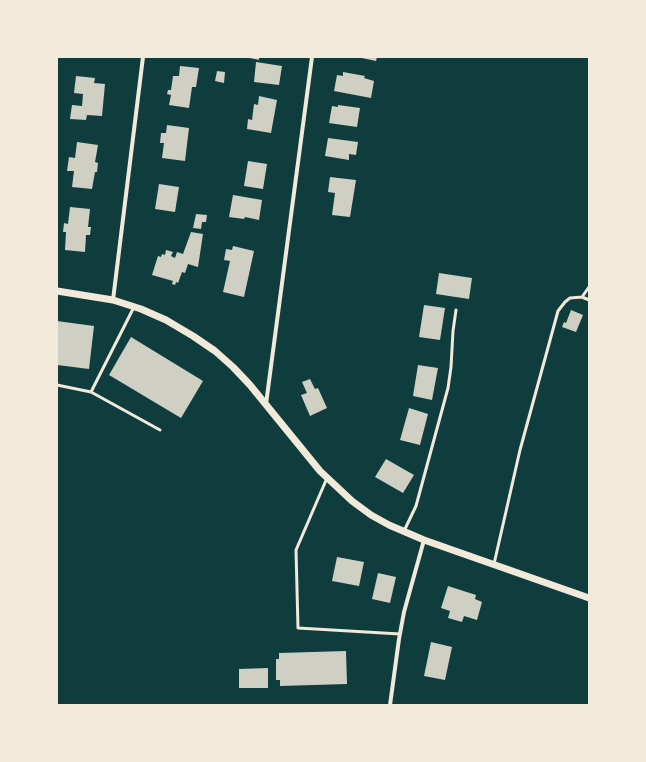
<!DOCTYPE html>
<style>
body{margin:0}
#map{position:relative;width:646px;height:762px;overflow:hidden;background:#0f3d3e;font-family:"IBM Plex Sans",sans-serif}
canvas{display:block}
.frame{position:absolute;inset:0;border:58px solid #f1e9da;pointer-events:none}
</style>
<div id="map">
<canvas width="646" height="762"></canvas>
<div class="frame"></div>
</div>
<script>
const ctx = document.querySelector('canvas').getContext('2d');
ctx.lineJoin = 'round';
function paint(path, color) {
  ctx.fillStyle = color;
  ctx.fill(path, 'evenodd');
}
function toPath(rows) {
  const path = new Path2D();
  for (const r of rows) {
    path.moveTo(r[0], r[1]);
    for (let i = 2; i < r.length; i += 2) path.lineTo(r[i], r[i + 1]);
  }
  return path;
}
function strokePath(path, color, width, dash) {
  ctx.strokeStyle = color;
  ctx.lineWidth = width;
  ctx.lineCap = dash ? 'butt' : 'round';
  ctx.setLineDash(dash || []);
  ctx.stroke(path);
}
paint(toPath([
 [245,57,259,57,259,60],
 [357,57,377,57,376,61],
 [256,62,282,66,279,85,254,82],
 [180,66,199,68,196,87,192,87,189,108,169,105,171,95,167,94,168,90,171,90,173,76,179,76],
 [217,71,225,72,224,83,215,81],
 [343,72,365,76,364,78,374,81,371,98,334,91,337,75,343,76],
 [76,76,95,78,94,83,105,84,102,116,87,115,86,120,70,119,72,105,82,106,83,94,74,93],
 [259,96,277,100,271,133,247,129,248,119,252,120,254,104,258,105],
 [338,105,360,108,357,127,329,123,332,106,338,107],
 [167,125,189,128,185,161,162,158,164,143,160,143,161,133,166,133],
 [328,138,358,142,356,155,349,154,349,160,325,156],
 [77,142,98,145,95,162,98,163,97,172,95,172,92,189,72,187,74,171,67,171,69,157,75,158],
 [248,161,267,164,263,189,244,186],
 [330,177,356,180,350,217,332,215,335,193,328,192],
 [159,184,179,187,175,212,155,209],
 [233,195,262,200,259,220,245,217,244,219,229,217],
 [70,207,90,209,88,227,91,227,90,235,86,235,85,252,65,250,66,232,63,232,64,223,68,224],
 [196,214,207,215,206,222,202,222,201,229,193,228],
 [191,232,203,234,198,267,188,264,185,273,182,272,178,283,176,282,175,285,172,284,173,281,152,275,158,256,161,257,162,254,165,255,166,250,173,252,171,256,175,258,177,252,183,254],
 [233,246,254,251,244,297,223,292,230,261,224,260,226,249,232,250],
 [439,273,472,278,469,299,436,294],
 [424,305,445,308,440,340,419,337],
 [571,310,583,315,576,332,562,327,564,322,566,323],
 [57,321,94,326,89,369,57,365],
 [131,337,203,381,181,418,109,375],
 [418,365,438,368,432,400,413,396],
 [310,379,315,389,318,388,327,408,310,416,301,395,307,393,302,382],
 [409,408,428,414,420,445,400,440],
 [386,459,414,475,403,493,375,477],
 [337,557,364,562,359,586,332,581],
 [378,573,396,577,390,603,372,599],
 [448,586,476,595,475,599,482,602,477,620,464,616,462,622,448,618,450,611,441,608],
 [431,642,452,647,445,680,424,676],
 [346,651,347,684,280,686,280,680,276,680,276,659,279,659,279,653],
 [268,668,268,688,239,688,239,669]
]), '#cfcfc3');
strokePath(toPath([
 [582,297,589,287],
 [134,307,91,392,160,430],
 [57,385,91,392],
 [327,478,296,550,298,628,400,634],
 [404,531,416,506,448,388,451,367,453,331,456,310],
 [494,564,520,450,558,311,565,302,570,298,582,297,589,300]
]), '#f1e9da', 3);
strokePath(toPath([
 [113,300,143,57],
 [266,404,312,57],
 [390,705,399,639,404,612,424,540]
]), '#f1e9da', 4);
strokePath(toPath([
 [57,291,113,300,141,309,166,320,193,336,215,351,233,367,250,385,320,471,352,501,371,515,389,525,424,540,589,598]
]), '#f1e9da', 7);
</script>
